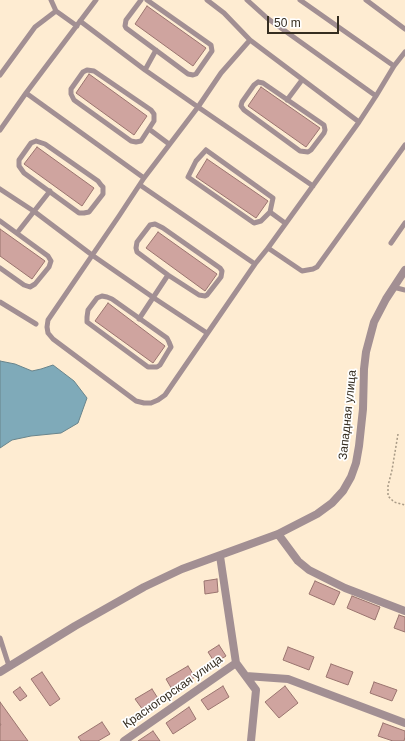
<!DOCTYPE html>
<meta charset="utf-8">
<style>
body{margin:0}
#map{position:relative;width:405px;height:741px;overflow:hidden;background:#feecd2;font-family:Arial,sans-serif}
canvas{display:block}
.scale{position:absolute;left:267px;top:16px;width:72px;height:18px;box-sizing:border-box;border:2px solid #352d20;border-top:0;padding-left:5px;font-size:12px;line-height:14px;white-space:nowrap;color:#352d20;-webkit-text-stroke:3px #fff;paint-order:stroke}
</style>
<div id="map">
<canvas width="405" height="741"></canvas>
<div class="scale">50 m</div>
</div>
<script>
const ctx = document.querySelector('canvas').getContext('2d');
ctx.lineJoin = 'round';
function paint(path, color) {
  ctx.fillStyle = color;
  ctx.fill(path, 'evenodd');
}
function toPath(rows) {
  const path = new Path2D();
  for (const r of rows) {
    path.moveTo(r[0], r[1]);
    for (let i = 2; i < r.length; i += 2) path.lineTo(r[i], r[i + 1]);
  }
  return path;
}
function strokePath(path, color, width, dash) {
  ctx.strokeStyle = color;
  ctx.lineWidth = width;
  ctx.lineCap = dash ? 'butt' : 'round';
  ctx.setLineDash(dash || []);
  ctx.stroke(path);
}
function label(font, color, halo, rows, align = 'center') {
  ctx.font = font + ' Arial,sans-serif';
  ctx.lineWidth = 3.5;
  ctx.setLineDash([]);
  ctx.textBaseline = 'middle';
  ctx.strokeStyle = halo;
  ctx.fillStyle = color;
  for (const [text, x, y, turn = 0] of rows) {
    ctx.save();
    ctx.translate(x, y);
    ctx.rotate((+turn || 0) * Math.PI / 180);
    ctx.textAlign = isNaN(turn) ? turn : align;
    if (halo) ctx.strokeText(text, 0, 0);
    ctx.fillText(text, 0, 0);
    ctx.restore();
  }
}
const water = toPath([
 [0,361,15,364,32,371,41,369,53,365,74,381,87,398,78,423,61,433,31,436,12,440,0,448,0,361]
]);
paint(water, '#7faab9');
strokePath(water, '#69848b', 1);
const building = toPath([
 [147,6,206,48,193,66,135,24,147,6],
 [89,74,147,116,134,135,76,93,89,74],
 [261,87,320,128,306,147,248,106,261,87],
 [37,147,94,188,82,206,24,164,37,147],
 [207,159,268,201,256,218,196,177,207,159],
 [0,229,45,261,32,279,0,256,0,229],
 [158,232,217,274,205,291,146,248,158,232],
 [108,303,165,346,153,363,95,321,108,303],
 [217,579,218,592,205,594,204,581,217,579],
 [315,581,340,592,334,605,309,594,315,581],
 [352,596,380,607,375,620,347,608,352,596],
 [399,615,405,617,405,632,394,628,399,615],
 [219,645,226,656,215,663,208,652,219,645],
 [288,647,314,657,309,670,283,660,288,647],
 [331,664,353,672,348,685,326,677,331,664],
 [188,666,195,677,173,691,166,679,188,666],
 [42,672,60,699,50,706,31,679,42,672],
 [374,682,397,690,392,701,370,693,374,682],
 [223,686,229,697,208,710,201,700,223,686],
 [285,686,298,703,279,718,265,702,285,686],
 [20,687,27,696,20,701,13,692,20,687],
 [152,689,159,700,143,710,135,699,152,689],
 [0,702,28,741,0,741,0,725,1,725,0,723,0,702],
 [189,707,196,719,173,734,166,723,189,707],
 [102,722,110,734,98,741,81,741,78,737,102,722],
 [383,723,405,731,405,737,404,741,393,741,378,736,383,723],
 [153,731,160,741,138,741,153,731]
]);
paint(building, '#cfa49f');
strokePath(building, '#9a746f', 1);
strokePath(toPath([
 [398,434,392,470,388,486,388,496,394,502,405,505]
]), '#a89a86', 1.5, [2, 2]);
strokePath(toPath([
 [51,0,56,11,77,26],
 [141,0,126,20,125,26,126,28,188,74,193,75,196,74,212,51,211,45,147,0],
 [207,0,224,13,250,40,359,122],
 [247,0,267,18,376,96],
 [300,0,394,66],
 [366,0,405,29],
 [80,21,145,70,198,107,313,186],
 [250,40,221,73,198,107,144,178,119,216,48,320,47,327,48,333,53,339,136,401,144,403,151,403,158,400,165,395,255,264,268,248,359,122,376,96,394,66,405,52],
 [87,70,94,71,151,110,154,114,154,121,141,141,136,142,131,141,74,100,71,94,71,89,83,72,87,70],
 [145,70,156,50],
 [0,75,35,27,56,11],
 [258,82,263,83,324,125,325,130,324,133,311,150,308,152,300,151,244,110,241,106,242,102,254,85,258,82],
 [26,93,144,178],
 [287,100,302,80],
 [149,129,169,144],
 [0,130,26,93,96,0],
 [36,141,45,144,98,181,101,185,103,187,103,194,89,212,84,213,79,213,24,173,19,166,19,160,31,143,36,141],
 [206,150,273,198,270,212,261,221,254,223,188,177,196,161,206,150],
 [140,185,255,264],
 [0,189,35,212,92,255,154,298,207,333],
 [270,212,285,223],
 [0,221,48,256,51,261,49,267,35,284,30,287,24,285,0,268],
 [155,224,163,228,220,268,222,271,221,277,207,295,205,296,199,295,168,275,137,252,136,248,137,242,150,225,155,224],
 [17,233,50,191],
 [391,243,405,223],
 [268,248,302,271,313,269,317,267,405,145],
 [393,287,405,290],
 [102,296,107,297,112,299,167,338,169,342,171,347,169,350,160,365,157,367,148,367,87,322,87,317,88,310,97,298,102,296],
 [0,302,36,324],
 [139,319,168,275],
 [0,638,9,666]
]), '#a28f93', 5);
strokePath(toPath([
 [278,534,298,561,309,570,345,588,405,611],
 [220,556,236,663,256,690,251,741],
 [0,672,75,626,144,587,182,569,278,534,317,514,332,503,343,491,351,477,356,463,359,446,363,409,364,369,366,352,374,322,386,299,405,270],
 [246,676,288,679,405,723],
 [124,741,236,663]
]), '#a28f93', 8);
label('12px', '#352d20', '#fff', [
 ["Западная улица",348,415,-84],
 ["Красногорская улица",173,692,-35]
]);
</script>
